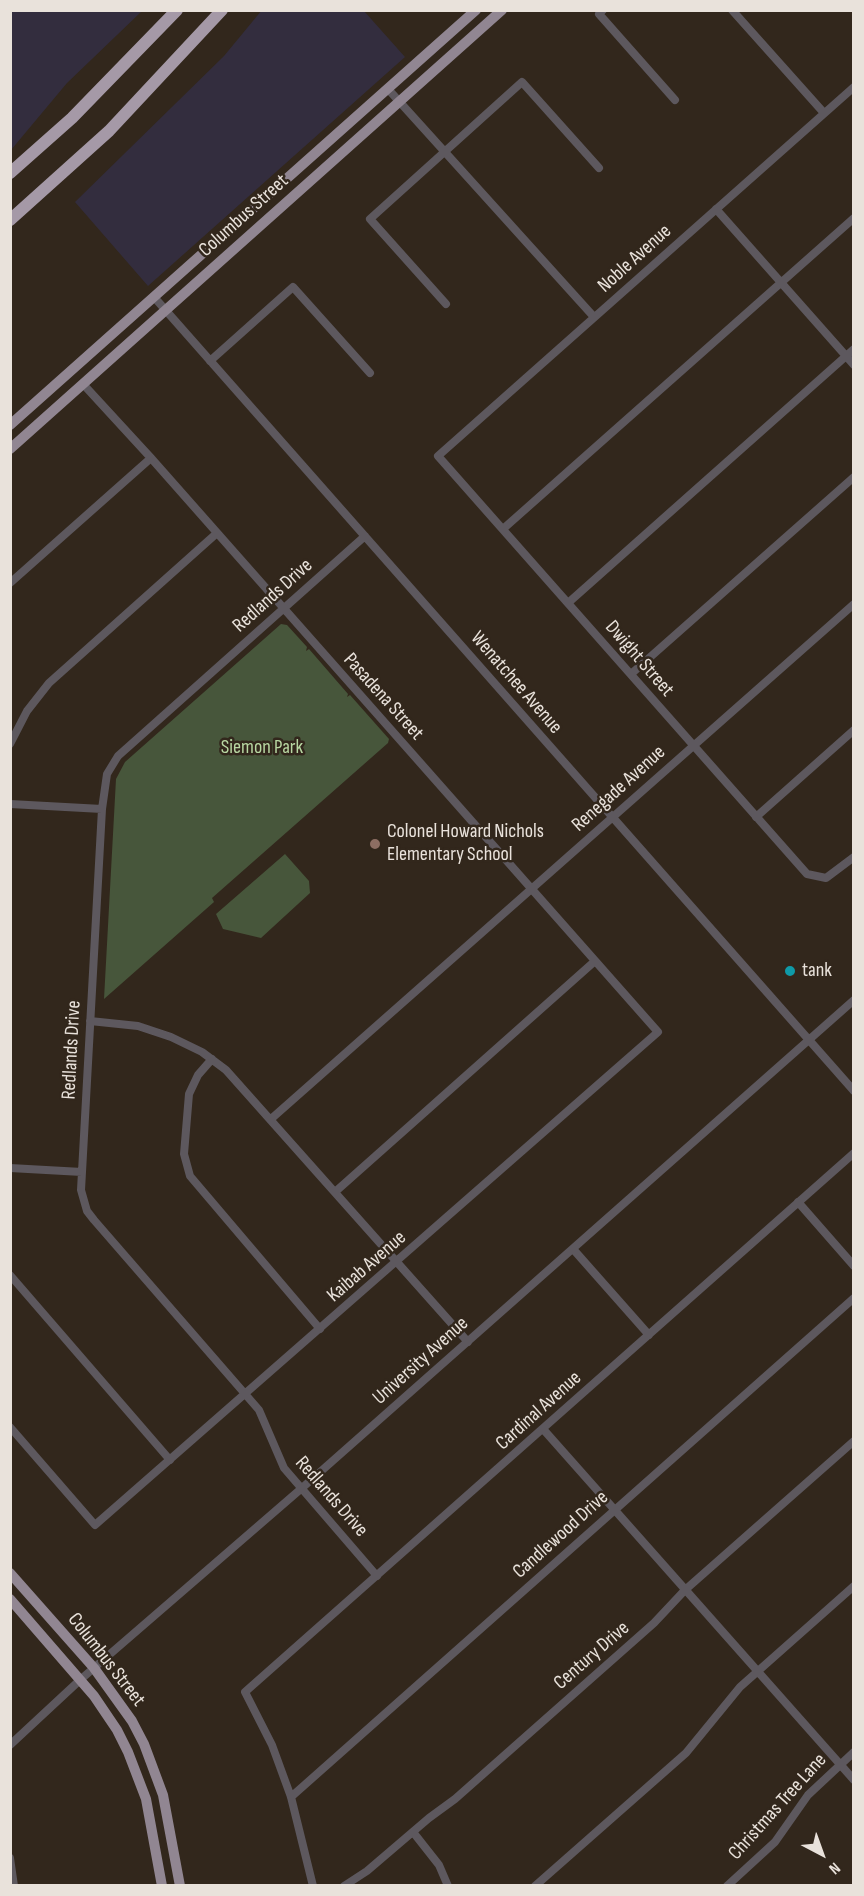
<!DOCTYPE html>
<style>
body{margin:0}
#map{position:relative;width:864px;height:1896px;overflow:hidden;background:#32271c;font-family:"Sofia Sans Condensed",sans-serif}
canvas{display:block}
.frame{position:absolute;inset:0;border:12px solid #e9e2db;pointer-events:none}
.north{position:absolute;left:792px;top:1824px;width:60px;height:60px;-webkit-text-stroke:4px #32271c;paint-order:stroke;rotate:139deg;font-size:16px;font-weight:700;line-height:24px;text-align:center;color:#e9e2db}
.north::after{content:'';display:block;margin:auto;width:21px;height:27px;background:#e9e2db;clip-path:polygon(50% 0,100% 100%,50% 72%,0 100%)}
</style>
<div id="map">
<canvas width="864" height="1896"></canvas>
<div class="frame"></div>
<div class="north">N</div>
</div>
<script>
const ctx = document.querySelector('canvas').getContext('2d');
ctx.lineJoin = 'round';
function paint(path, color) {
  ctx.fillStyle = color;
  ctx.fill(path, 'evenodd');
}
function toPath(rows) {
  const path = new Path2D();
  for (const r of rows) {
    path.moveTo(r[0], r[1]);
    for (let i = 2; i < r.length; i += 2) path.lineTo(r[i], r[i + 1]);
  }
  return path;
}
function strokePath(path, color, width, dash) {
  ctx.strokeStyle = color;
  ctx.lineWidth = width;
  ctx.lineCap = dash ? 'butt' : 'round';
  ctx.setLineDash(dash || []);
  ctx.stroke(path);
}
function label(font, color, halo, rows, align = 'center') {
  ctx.font = font + ' "Sofia Sans Condensed",sans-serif';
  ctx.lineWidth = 5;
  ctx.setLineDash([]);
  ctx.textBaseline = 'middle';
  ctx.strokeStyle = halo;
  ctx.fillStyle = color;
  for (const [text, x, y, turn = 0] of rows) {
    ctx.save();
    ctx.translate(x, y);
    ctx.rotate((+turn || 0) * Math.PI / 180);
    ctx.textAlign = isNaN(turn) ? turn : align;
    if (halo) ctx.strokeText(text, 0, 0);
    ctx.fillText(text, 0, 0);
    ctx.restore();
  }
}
paint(toPath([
 [11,10,142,11,67,83,11,150],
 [262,10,364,11,405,57,148,286,75,202,224,56]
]), '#332d3e');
paint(toPath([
 [281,624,287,625,307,647,306,651,309,649,348,694,347,697,350,695,389,739,388,743,212,898,214,902,104,999,116,779,125,762],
 [285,854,309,881,310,893,261,938,223,929,216,914]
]), '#47563b');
strokePath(toPath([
 [603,10,599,14,675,100],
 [732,10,824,113],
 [854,87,438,456,807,874,826,878,854,857],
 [388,89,594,317],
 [716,209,854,365],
 [154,297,854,1091],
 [446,304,370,219,522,82,599,168],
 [210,361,293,287,370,373],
 [503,529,854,218],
 [365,536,118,756,107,774,102,809,81,1190,87,1211,94,1220,259,1410,284,1468,377,1576],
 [10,583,151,458],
 [568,603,854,349],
 [631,674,854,477],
 [10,744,27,711,49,683,217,533],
 [10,804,102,809],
 [756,817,854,730],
 [90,1021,138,1026,171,1037,202,1052,226,1070,468,1342],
 [212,1059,198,1075,189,1094,184,1154,190,1176,320,1329],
 [271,1119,854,604],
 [10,1168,82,1172],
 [335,1192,595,961],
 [798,1202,854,1266],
 [573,1249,649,1335],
 [10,1275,170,1460],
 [10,1427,95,1525,658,1032,151,458,83,384],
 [543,1429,854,1780],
 [10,1745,80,1680,302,1488,854,1000],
 [291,1797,854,1298],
 [413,1832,439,1865,448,1886],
 [10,1858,14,1886],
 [313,1886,291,1797,272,1745,245,1692,854,1153],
 [344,1886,367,1871,429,1818,455,1799,654,1623,685,1590,854,1441],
 [535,1886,686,1753,740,1687,854,1586],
 [727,1886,775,1842,808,1795,854,1752]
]), '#5d585e', 8);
strokePath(toPath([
 [10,425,476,10],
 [10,449,502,10],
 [10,1573,94,1668,132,1721,144,1744,163,1795,180,1886],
 [10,1599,94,1696,117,1730,128,1752,146,1799,162,1886]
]), '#918692', 10);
strokePath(toPath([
 [10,173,72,118,177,10],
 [10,220,109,131,222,10]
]), '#a599a7', 12);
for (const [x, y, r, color] of [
 [375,844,6,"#8d6e63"],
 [790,971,6,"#0f9aa8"]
]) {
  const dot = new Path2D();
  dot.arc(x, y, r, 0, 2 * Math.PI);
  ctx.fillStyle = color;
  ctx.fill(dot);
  strokePath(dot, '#32271c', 2);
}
label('20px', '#e9e2db', '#32271c', [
 ["Columbus Street",244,216,-42],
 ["Noble Avenue",635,259,-42],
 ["Redlands Drive",273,596,-42],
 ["Dwight Street",639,659,49],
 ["Wenatchee Avenue",516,683,49],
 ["Pasadena Street",383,697,48],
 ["Renegade Avenue",619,789,-42],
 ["Redlands Drive",72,1050,-87],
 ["Kaibab Avenue",367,1267,-41],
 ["University Avenue",421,1361,-42],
 ["Cardinal Avenue",539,1411,-42],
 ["Redlands Drive",331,1497,49],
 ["Candlewood Drive",561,1535,-42],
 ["Century Drive",592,1656,-41],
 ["Columbus Street",106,1660,52],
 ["Christmas Tree Lane",778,1807,-48]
]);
label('20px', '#b8d7a2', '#32271c', [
 ["Siemon Park",262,748]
]);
label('20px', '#e9e2db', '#32271c', [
 ["Colonel Howard Nichols",387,832],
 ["Elementary School",387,855],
 ["tank",802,971]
], 'left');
</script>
